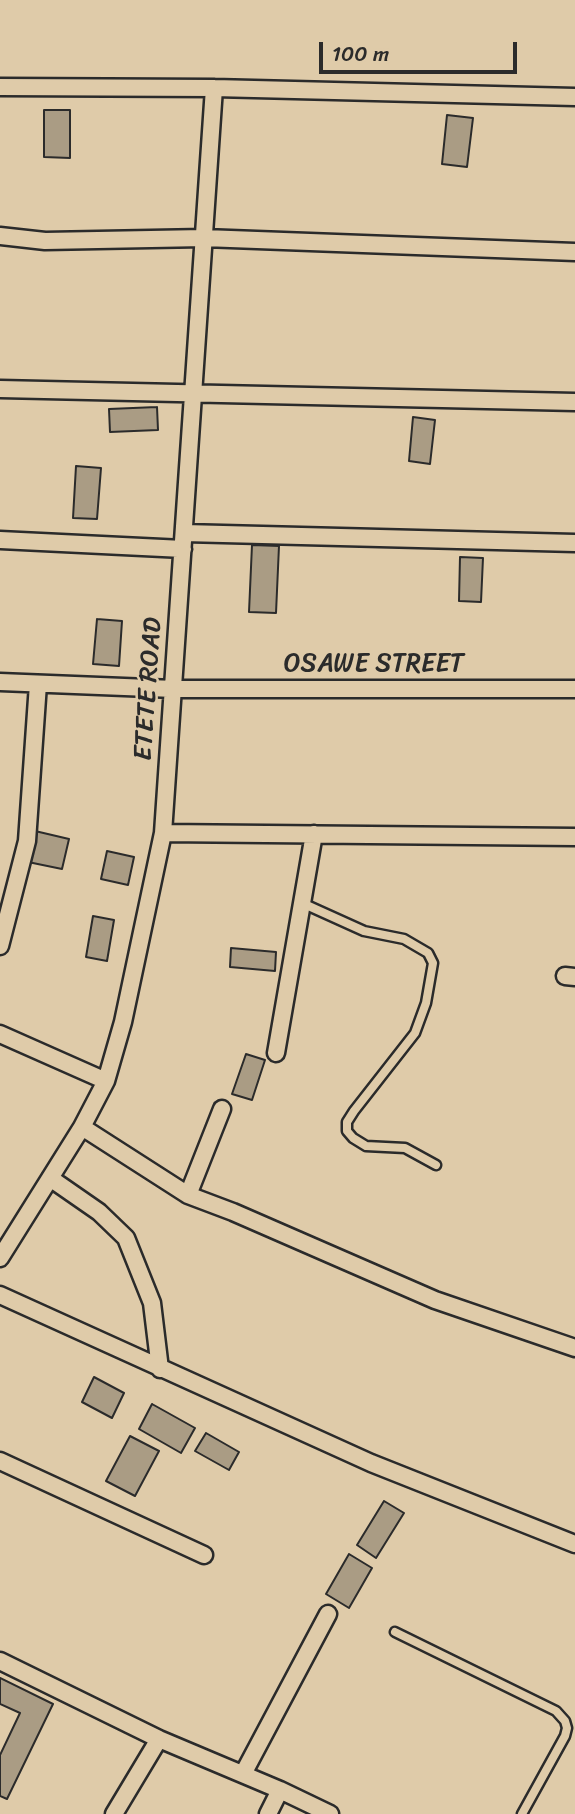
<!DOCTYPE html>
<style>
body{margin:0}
#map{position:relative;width:575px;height:1814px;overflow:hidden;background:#dfcba9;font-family:Sriracha,sans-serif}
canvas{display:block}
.scale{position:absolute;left:319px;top:42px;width:198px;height:32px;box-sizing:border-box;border:4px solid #2b2b2b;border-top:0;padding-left:9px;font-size:21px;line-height:24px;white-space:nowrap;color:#2b2b2b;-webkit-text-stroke:5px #dfcba9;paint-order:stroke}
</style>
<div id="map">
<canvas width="575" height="1814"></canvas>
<div class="scale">100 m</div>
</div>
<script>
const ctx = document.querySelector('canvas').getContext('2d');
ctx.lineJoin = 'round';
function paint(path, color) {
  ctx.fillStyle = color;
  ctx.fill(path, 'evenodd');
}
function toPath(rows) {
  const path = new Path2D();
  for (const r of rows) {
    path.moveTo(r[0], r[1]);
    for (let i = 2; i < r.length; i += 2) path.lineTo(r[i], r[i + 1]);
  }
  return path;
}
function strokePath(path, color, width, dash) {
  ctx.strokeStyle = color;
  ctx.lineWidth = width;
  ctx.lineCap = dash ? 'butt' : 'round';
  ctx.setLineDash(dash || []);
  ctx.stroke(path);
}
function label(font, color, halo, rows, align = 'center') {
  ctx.font = font + ' Sriracha,sans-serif';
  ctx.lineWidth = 5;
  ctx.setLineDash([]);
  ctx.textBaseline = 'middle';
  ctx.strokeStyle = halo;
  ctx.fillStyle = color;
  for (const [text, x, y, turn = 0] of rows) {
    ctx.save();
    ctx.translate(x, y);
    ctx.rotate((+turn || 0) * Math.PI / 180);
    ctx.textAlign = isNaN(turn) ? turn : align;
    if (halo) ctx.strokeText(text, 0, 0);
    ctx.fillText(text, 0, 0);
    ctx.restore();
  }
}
const building = toPath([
 [44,110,70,110,70,158,44,157,44,110],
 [447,115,473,118,467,167,442,164,447,115],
 [157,407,158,430,110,432,109,409,157,407],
 [413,417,435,420,430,464,409,461,413,417],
 [76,466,101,468,97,519,73,518,76,466],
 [252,545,279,546,276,613,249,612,252,545],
 [460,557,483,558,481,602,459,601,460,557],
 [97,619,122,621,119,666,93,664,97,619],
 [35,831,69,839,62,869,28,862,35,831],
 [107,851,134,857,128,885,101,879,107,851],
 [93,916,114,920,107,961,86,957,93,916],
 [231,948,276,952,275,971,230,967,231,948],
 [246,1054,265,1060,252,1100,232,1094,246,1054],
 [94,1377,124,1393,112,1418,82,1402,94,1377],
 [152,1404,195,1428,181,1453,139,1429,152,1404],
 [206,1433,239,1452,229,1470,195,1451,206,1433],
 [130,1436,159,1451,135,1496,106,1481,130,1436],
 [384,1501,404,1513,376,1558,357,1545,384,1501],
 [349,1554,372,1568,349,1608,326,1594,349,1554],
 [0,1678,53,1704,7,1799,0,1796,0,1755,20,1713,0,1704,0,1678]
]);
paint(building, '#aa9c84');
strokePath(building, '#2b2b2b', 2);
const lane = toPath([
 [302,903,364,931,404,939,428,953,433,963,426,1003,415,1033,354,1111,347,1122,347,1131,353,1138,366,1146,405,1148,436,1165],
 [395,1632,556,1711,565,1721,567,1728,565,1736,522,1814]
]);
const street = toPath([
 [0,87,214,88,575,97],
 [0,236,45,241,204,238,575,252],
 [0,389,575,402],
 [184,533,575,543],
 [0,540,183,549],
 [0,682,174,689,575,689],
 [163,833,575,837],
 [0,946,27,841,38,684],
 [565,976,575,977],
 [0,1034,106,1081],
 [276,1053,314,834],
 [82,1127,188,1195,233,1212,435,1300,575,1348],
 [50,1178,99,1212,126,1238,152,1303,160,1369],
 [188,1195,222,1109],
 [0,1258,82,1127,106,1081,123,1022,163,833,214,88],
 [0,1295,371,1463,575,1544],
 [0,1461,204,1555],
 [0,1661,159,1739,280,1790,330,1814],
 [243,1774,328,1614],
 [114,1814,159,1739],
 [268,1814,280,1790]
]);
strokePath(lane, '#2b2b2b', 13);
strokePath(street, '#2b2b2b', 21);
strokePath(lane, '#dfcba9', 8);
strokePath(street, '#dfcba9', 16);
label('26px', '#2b2b2b', '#dfcba9', [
 ["OSAWE STREET",374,664],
 ["ETETE ROAD",149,689,-86]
]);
</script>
